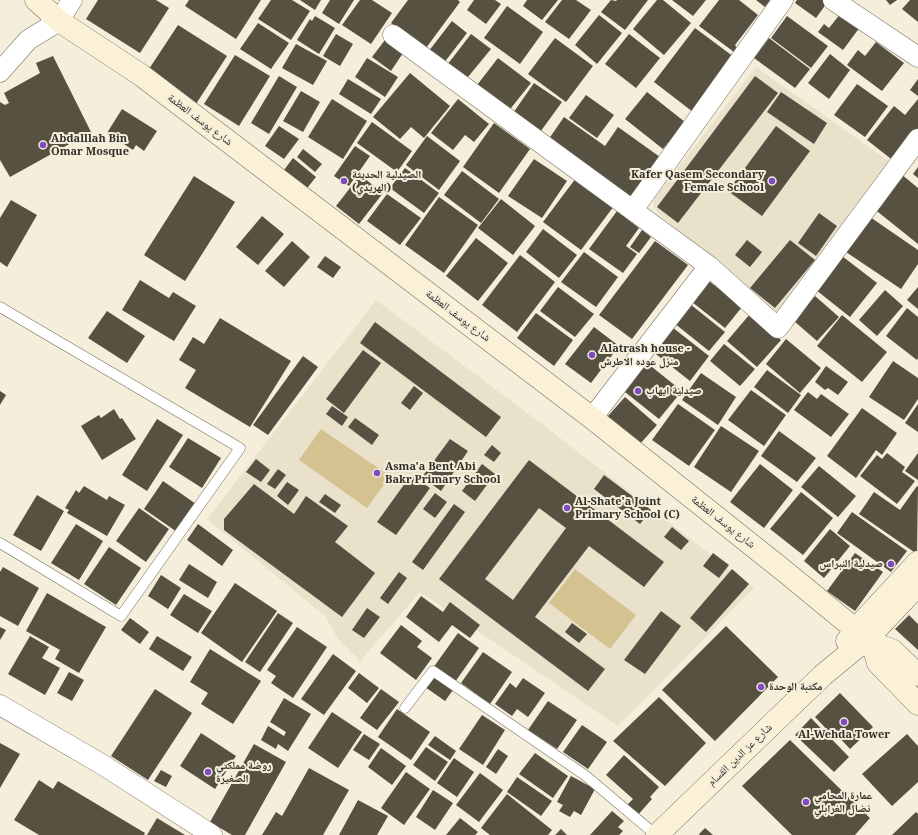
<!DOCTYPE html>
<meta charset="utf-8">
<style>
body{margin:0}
canvas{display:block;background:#f4eedb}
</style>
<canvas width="918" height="835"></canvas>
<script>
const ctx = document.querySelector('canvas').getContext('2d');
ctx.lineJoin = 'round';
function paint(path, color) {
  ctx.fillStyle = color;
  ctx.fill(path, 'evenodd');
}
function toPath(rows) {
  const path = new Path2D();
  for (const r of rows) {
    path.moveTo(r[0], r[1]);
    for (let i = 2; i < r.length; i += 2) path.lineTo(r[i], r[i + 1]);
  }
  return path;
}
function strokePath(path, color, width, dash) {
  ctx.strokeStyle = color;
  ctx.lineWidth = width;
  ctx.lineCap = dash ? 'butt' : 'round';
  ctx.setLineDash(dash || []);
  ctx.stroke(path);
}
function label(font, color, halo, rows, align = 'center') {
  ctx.font = font + ' "Noto Serif","Noto Naskh Arabic",serif';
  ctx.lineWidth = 4;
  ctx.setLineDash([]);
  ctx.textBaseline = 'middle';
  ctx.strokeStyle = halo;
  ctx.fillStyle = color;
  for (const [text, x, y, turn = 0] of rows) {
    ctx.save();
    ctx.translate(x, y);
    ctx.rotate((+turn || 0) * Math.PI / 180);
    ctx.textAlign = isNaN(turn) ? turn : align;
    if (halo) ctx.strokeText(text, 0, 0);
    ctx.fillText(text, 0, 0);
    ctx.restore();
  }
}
paint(toPath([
 [756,67,890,162,778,320,658,213,654,207,654,199],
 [376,300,547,428,754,588,618,726,420,592,360,661,338,639,325,616,207,519]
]), '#e9e1c9');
paint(toPath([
 [321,429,390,476,367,508,299,460],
 [575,569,636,615,610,649,549,603]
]), '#d4c391');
paint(toPath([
 [98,0,156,0,169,8,140,53,86,19],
 [189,0,261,0,236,39,185,6],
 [271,0,292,0,310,11,291,40,258,19],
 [300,0,321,0,315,10],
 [330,0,354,0,339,24,322,13],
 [360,0,372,0,392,13,371,44,342,25],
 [408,0,458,0,460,2,426,48,391,23],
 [474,0,495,0,501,4,486,24,467,10],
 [527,0,558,0,542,20,523,6],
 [562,0,576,0,591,10,569,39,545,22],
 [611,0,616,1,617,0,648,0,625,30,601,12],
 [657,0,663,0,691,23,664,55,633,29],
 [672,0,706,0,693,16],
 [719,0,739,0,758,15,735,45,737,48,734,52,699,26],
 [756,0,770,0,765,7],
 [797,0,829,0,816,18,795,3],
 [886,0,897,0,890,5],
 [910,0,918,0,918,22,902,9],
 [507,6,543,32,520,64,484,38],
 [841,13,860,27,843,50,818,32,824,24,829,28],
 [599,15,622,33,597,64,575,45],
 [315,16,335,28,319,54,297,40,310,19,312,21],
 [787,16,828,46,811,68,771,38],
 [452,21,467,33,440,68,425,56],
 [258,23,289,43,271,69,240,49],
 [178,25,227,56,196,104,147,72],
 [695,28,734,57,693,112,654,82],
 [336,34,353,44,340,66,323,56],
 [471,34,491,49,463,83,444,69],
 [629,34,660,58,636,88,605,64],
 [555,38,593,66,566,102,528,74],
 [769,38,810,69,795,88,754,58],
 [385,40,403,53,391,71,372,57],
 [876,42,904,63,882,91,847,65,858,50,865,56],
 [296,44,327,61,313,85,282,68],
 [830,54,850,70,829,99,808,83],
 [235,55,270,76,239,126,204,104],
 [53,56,91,132,10,177,0,160,0,102,5,105,9,103,4,93,40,73,36,63],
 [367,58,398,77,385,97,355,77],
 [498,58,531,83,507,113,474,89],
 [410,73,450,106,424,138,411,127,400,139,373,117],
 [279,76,297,87,269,134,251,123],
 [755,76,778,93,678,223,657,207],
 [348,79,381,99,371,114,339,94],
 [918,79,918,96,910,90],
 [534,83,562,102,538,135,511,116],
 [857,84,888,106,865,137,834,115],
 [301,91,320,102,303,132,283,121],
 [647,92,685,122,663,149,625,119],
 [781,92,827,123,814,144,767,112],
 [586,95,614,115,597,138,569,118],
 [332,99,367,121,343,159,308,137],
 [458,99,489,124,474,142,465,135,453,150,431,133],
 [918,99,918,134,895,162,867,140,894,106,905,115],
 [122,109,157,131,144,151,136,145,133,150,107,133],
 [564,117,605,146,618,127,660,157,628,201,546,143],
 [372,122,412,151,397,172,357,143],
 [494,123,530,149,499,193,463,167],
 [279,126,299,139,284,159,265,146],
 [776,126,810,151,762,216,728,191],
 [427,136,460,161,439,190,406,165],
 [355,146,370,156,349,186,334,176],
 [303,149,322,164,315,172,297,157],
 [293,158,316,177,304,192,281,174],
 [534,159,567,181,542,218,508,196],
 [918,167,918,178,913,174],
 [405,168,439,193,424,213,390,188],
 [462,171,499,199,481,223,444,195],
 [901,174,918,188,918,244,873,208],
 [360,175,383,193,359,224,336,206],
 [194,176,235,202,185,281,144,255],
 [576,178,614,206,581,250,543,222],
 [387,194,421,218,400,245,367,221],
 [439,197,478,225,444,273,405,245],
 [501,199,535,226,513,255,478,228],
 [11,200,37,215,7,267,0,262,0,218],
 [617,211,639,228,626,246,637,254,623,273,589,249],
 [819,213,837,226,816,256,798,243],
 [262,216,284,234,258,265,236,247],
 [870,217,918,250,918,264,901,289,846,252],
 [543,229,577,255,559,278,526,252],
 [642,230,651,237,639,253,630,247],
 [476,238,508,263,478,301,446,276],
 [747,240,762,252,750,267,735,255],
 [790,240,815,260,775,308,750,288],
 [292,241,310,257,284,287,265,271],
 [655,241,688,265,632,339,599,315],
 [584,252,618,277,596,307,561,282],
 [520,255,555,282,517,332,482,305],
 [325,256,341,267,333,278,317,267],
 [842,256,877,283,850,317,816,290],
 [140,280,169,298,173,292,196,306,174,341,122,310],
 [709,281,742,307,725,328,692,302],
 [558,287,594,314,575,337,540,311],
 [918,287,918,309,907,300],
 [885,290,903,306,877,336,859,320],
 [815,296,839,317,817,341,794,321],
 [690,304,725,332,709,351,674,323],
 [907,308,918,317,918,358,917,360,886,336],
 [107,311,145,336,127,363,88,338],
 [536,313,573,340,554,366,517,338],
 [750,314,781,340,757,367,727,341],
 [842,315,887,352,862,382,817,346],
 [220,318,291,361,250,427,185,388,196,370,179,360,193,337,204,344],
 [375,322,501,417,486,437,360,343],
 [594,327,619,346,591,383,565,364],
 [672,327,709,356,690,381,652,351],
 [786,339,821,368,800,393,766,364],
 [724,344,755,369,740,386,710,361],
 [363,350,381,363,344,413,326,399],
 [303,356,318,367,268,435,253,425],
 [893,361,918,378,918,399,904,420,869,397],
 [647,363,682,391,659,419,625,392],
 [826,366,848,382,838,395,828,388,825,390,815,382],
 [767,370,801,395,788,413,754,387],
 [701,373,736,397,718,425,682,400],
 [414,386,423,393,410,410,401,403],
 [751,390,786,415,764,446,728,420],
 [0,391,6,395,0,405],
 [808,392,817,399,821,394,849,414,831,437,794,410],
 [625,397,657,425,639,445,607,417],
 [678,404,715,430,689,466,652,440],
 [918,404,918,432,905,423],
 [332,406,348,417,342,426,326,414],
 [862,408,897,433,882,455,876,450,856,478,827,456],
 [114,409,120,419,122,418,136,439,102,460,81,426,99,415,101,418],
 [355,418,379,435,372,445,348,427],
 [157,419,183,435,147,491,122,475],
 [721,426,759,451,731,492,694,467],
 [779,431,816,458,797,482,761,456],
 [188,438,221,458,202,488,169,467],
 [450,439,468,451,441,491,422,477],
 [492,445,501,453,494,462,484,455],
 [887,453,905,467,902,472,915,481,897,504,860,476,877,455,882,459],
 [918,453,918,480,905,471],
 [256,459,270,470,261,482,246,472],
 [529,460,664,562,644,587,589,546,535,617,605,669,588,691,439,579],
 [539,508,566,528,513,600,485,579],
 [482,464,495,474,475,501,462,491],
 [760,464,793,490,764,528,730,502],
 [819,466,856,496,838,517,801,487],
 [278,469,286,475,275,489,267,484],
 [411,475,430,488,396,535,377,522],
 [604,475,651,510,640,524,594,489],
 [163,481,196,504,177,532,144,509],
 [287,482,299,490,288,505,277,496],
 [254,484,294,514,306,496,348,526,335,542,375,573,342,617,224,530,224,519],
 [84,486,107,500,109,496,125,505,107,536,67,513,69,510,65,508,76,490,79,493],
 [917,486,918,487,917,554,859,514,874,492,900,510],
 [801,492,833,518,803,555,770,529],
 [435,493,447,502,435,518,423,509],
 [325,494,341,505,335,513,319,502],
 [37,495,64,511,41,551,13,535],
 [454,504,465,512,423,570,412,562],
 [139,508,169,529,146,562,116,541],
 [852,512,907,551,891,572,837,533],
 [76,524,103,541,79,580,51,563],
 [198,524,233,550,222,566,187,540],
 [672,527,689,541,681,550,664,537],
 [830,529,850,546,824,578,804,561],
 [109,547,141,568,116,605,84,584],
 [713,553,729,565,719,578,703,566],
 [855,553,883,572,855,611,827,591],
 [189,564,217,582,208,598,179,580],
 [3,567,39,588,18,626,0,616,0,572],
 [732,569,749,584,706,632,690,618],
 [399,572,407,578,388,604,380,598],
 [161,575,181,588,168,609,148,596],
 [235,583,277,611,242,662,201,633],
 [47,593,106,627,79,673,55,659,60,650,26,631],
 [184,594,212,611,198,633,170,615],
 [421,596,443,612,450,602,480,625,470,638,452,625,439,642,406,617],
 [367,608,380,617,364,638,352,630],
 [661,611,681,626,645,674,624,660],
 [278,613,293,623,260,672,245,662],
 [909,615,918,624,918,650,895,629],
 [130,618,149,632,140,644,121,630],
 [572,623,587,634,579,643,565,632],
 [401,625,422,641,417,647,432,658,416,680,380,653],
 [726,626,778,677,715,741,662,690],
 [0,627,6,630,0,640],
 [297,627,327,647,293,698,271,683,276,676,267,670],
 [458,633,479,648,455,682,433,668],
 [30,636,49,647,42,658,60,668,45,695,8,674],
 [157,636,192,657,183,671,149,649],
 [210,649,261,681,233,724,201,704,208,693,190,682],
 [483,652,512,672,490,704,461,683],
 [333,654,356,671,324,715,301,699],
 [69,672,84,680,72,701,57,693],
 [359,673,379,688,367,703,348,688],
 [432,676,453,690,445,701,425,687],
 [523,678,545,693,528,717,517,709,512,716,495,704,510,683,516,688],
 [155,689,192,713,148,780,111,756],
 [381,689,399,702,377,730,360,718],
 [840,693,873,727,850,749,837,735,835,738,815,717],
 [659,697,706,743,665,786,613,741],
 [284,698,311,714,288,751,278,744,276,749,261,740,268,726,284,736,286,732,270,722],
 [548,701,577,720,557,749,528,730],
 [397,709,430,732,411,760,378,737],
 [332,712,362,732,338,768,308,748],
 [482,715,505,730,483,765,459,749],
 [811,718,849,757,834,772,795,735],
 [582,725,607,742,588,769,563,752],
 [201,733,236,756,215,789,180,766],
 [364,734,380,744,369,760,353,750],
 [907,734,918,746,918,782,892,806,862,774],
 [435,736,456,751,450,760,428,745],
 [790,740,870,818,855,835,792,835,742,786],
 [0,743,20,754,0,788],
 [254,744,286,762,245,835,232,835,210,822],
 [426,747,448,762,435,781,413,765],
 [381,748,406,766,392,785,368,767],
 [498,749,508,756,496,774,486,767],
 [535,753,568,776,553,798,519,774],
 [624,755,659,787,650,797,652,799,637,816,626,806,633,799,606,775],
 [454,758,474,772,457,797,437,783],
 [309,768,349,790,323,835,262,835,276,812,282,816],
 [161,770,172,776,166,787,154,781],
 [406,772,430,789,404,825,381,808],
 [480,773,503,790,479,822,456,805],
 [571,776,595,789,581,815,574,811,570,817,559,811,563,805,557,802],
 [517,777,552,801,541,816,507,792],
 [39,780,53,789,58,781,145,833,144,835,39,835,14,820],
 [433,790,453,803,435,830,416,817],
 [507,794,552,830,548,835,490,835,481,828],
 [358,800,388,816,377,835,339,835],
 [612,811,624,821,618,827,623,831,619,835,590,835],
 [916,812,918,814,918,835,892,835],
 [157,818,185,835,147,835],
 [460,818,478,832,475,835,446,835],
 [705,828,713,835,700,835,699,834],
 [561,829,567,835,555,835]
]), '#575142');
const lane = toPath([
 [0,307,240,448,121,616,0,543],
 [405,708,433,671,586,776,656,835]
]);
const street = toPath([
 [833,0,918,57],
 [393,35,709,266,778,328,918,139],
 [0,72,28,40,59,21,72,0],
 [633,210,783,0],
 [592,418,709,266],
 [0,705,103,765,212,835]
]);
const secondary = toPath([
 [36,0,59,21,141,75,592,418,783,570,872,643,892,650,918,675],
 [847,641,865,619,918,562],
 [872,643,878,663,918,704],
 [657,835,823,675,868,638,918,585]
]);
strokePath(lane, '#787363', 11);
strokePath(street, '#787363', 21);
strokePath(secondary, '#787363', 23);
strokePath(lane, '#fff', 10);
strokePath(street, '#fff', 20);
strokePath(secondary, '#faf1d7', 22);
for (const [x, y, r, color] of [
 [43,145,4,"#814ac1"],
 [344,181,4,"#814ac1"],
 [772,181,4,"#814ac1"],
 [592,355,4,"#814ac1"],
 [638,391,4,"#814ac1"],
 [377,473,4,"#814ac1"],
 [567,508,4,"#814ac1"],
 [891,564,4,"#814ac1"],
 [761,687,4,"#814ac1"],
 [844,722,4,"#814ac1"],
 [208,772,4,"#814ac1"],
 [806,802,4,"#814ac1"]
]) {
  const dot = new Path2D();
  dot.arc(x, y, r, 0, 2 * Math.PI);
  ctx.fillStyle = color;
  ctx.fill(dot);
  strokePath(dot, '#f4eedb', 1.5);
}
label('11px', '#312f28', '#f4eedb', [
 ["شارع يوسف العظمة",200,120,37],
 ["شارع يوسف العظمة",458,316,37],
 ["شارع يوسف العظمة",723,522,38],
 ["شارع عز الدين القسام",740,755,-44]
]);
label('bold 11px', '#312f28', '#f4eedb', [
 ["Abdalllah Bin",51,139],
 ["Omar Mosque",51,152],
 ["الصيدلية الحديثة",352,175],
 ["(الهريدي)",352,188],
 ["Kafer Qasem Secondary",764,175,"right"],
 ["Female School",764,188,"right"],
 ["Alatrash house -",600,349],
 ["منزل عوده الاطرش",600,362],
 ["صيدلية ايهاب",646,391],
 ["Asma'a Bent Abi",385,467],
 ["Bakr Primary School",385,480],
 ["Al-Shate'a Joint",575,502],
 ["Primary School (C)",575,515],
 ["صيدلية النبراس",883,564,"right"],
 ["مكتبة الوحدة",769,687],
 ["Al-Wehda Tower",844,735,"center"],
 ["روضة مملكتي",216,766],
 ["الصغيرة",216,779],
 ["عمارة المحامي",814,796],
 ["نضال الغرابلي",814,809]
], 'left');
</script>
